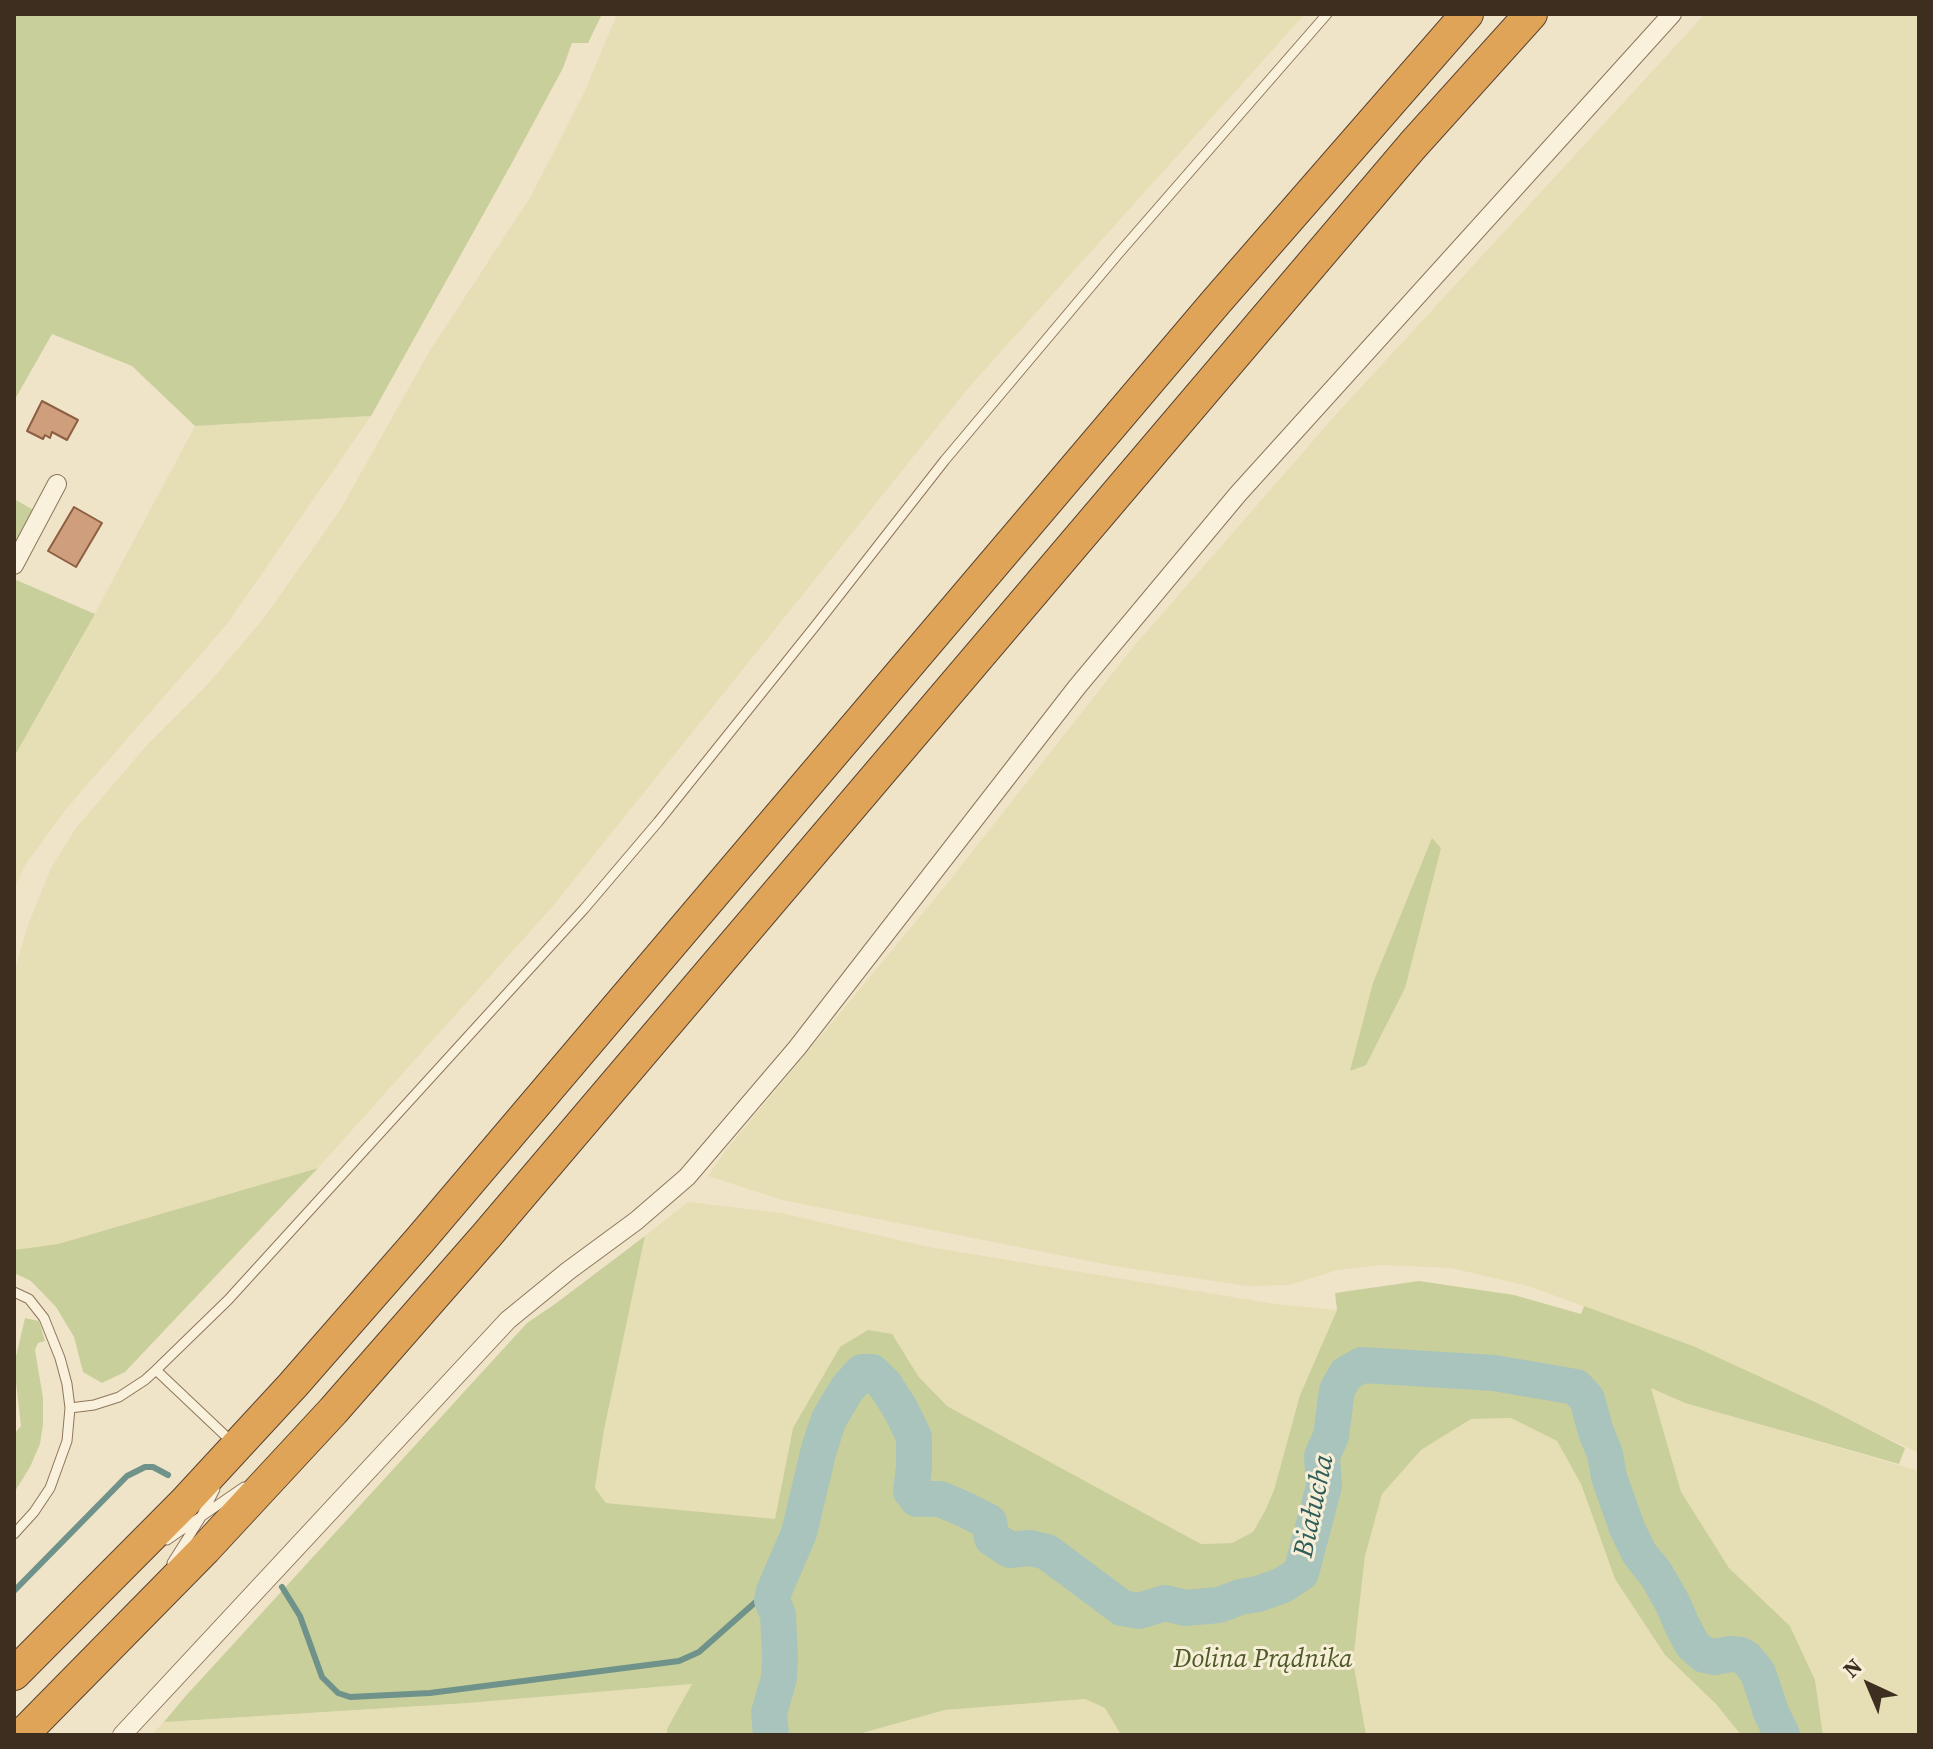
<!DOCTYPE html>
<meta charset="utf-8">
<style>
body{margin:0}
#map{position:relative;width:1933px;height:1749px;overflow:hidden;background:#f0e4c8;font-family:"Source Serif 4",serif}
canvas{display:block}
.frame{position:absolute;inset:0;border:16px solid #3d2e20;pointer-events:none}
.north{position:absolute;left:1829px;top:1645px;width:80px;height:80px;-webkit-text-stroke:6px #f7eed8;paint-order:stroke;rotate:316deg;font-size:22px;font-weight:700;line-height:32px;text-align:center;color:#3d2e20}
.north::after{content:'';display:block;margin:auto;width:28px;height:36px;background:#3d2e20;clip-path:polygon(50% 0,100% 100%,50% 72%,0 100%)}
</style>
<div id="map">
<canvas width="1933" height="1749"></canvas>
<div class="frame"></div>
<div class="north">N</div>
</div>
<script>
const ctx = document.querySelector('canvas').getContext('2d');
ctx.lineJoin = 'round';
function paint(path, color) {
  ctx.fillStyle = color;
  ctx.fill(path, 'evenodd');
}
function toPath(rows) {
  const path = new Path2D();
  for (const r of rows) {
    path.moveTo(r[0], r[1]);
    for (let i = 2; i < r.length; i += 2) path.lineTo(r[i], r[i + 1]);
  }
  return path;
}
function strokePath(path, color, width, dash) {
  ctx.strokeStyle = color;
  ctx.lineWidth = width;
  ctx.lineCap = dash ? 'butt' : 'round';
  ctx.setLineDash(dash || []);
  ctx.stroke(path);
}
function label(font, color, halo, rows, align = 'center') {
  ctx.font = font + ' "Source Serif 4",serif';
  ctx.lineWidth = 6;
  ctx.setLineDash([]);
  ctx.textBaseline = 'middle';
  ctx.strokeStyle = halo;
  ctx.fillStyle = color;
  for (const [text, x, y, turn = 0] of rows) {
    ctx.save();
    ctx.translate(x, y);
    ctx.rotate((+turn || 0) * Math.PI / 180);
    ctx.textAlign = isNaN(turn) ? turn : align;
    if (halo) ctx.strokeText(text, 0, 0);
    ctx.fillText(text, 0, 0);
    ctx.restore();
  }
}
paint(toPath([
 [617,14,1305,14,970,386,553,906,318,1168,58,1244,14,1250,14,973,28,925,51,868,75,829,146,746,208,684,264,618,340,510,429,352,531,196,584,93],
 [1705,14,1919,14,1919,1453,1693,1346,1528,1286,1451,1268,1382,1265,1338,1270,1289,1285,1247,1286,1114,1266,782,1200,708,1176,726,1150,942,890,1134,646,1340,410],
 [371,416,227,624,67,808,25,865,14,889,14,757,71,658,195,426],
 [688,1202,781,1213,929,1247,1275,1304,1337,1310,1300,1395,1274,1490,1265,1511,1253,1532,1232,1543,1201,1544,947,1406,919,1377,907,1356,793,1428,775,1520,606,1503,595,1489,604,1430,645,1236],
 [1650,1387,1686,1403,1919,1471,1919,1735,1823,1735,1815,1680,1790,1626,1729,1568,1680,1492],
 [1511,1418,1557,1441,1581,1484,1615,1579,1665,1655,1716,1704,1741,1735,1366,1735,1353,1661,1365,1556,1382,1493,1421,1450,1471,1419],
 [693,1684,667,1729,667,1735,151,1735,164,1722,468,1703],
 [1085,1699,1105,1708,1121,1735,855,1735,945,1710]
]), '#e6deb5');
paint(toPath([
 [14,14,602,14,588,43,572,43,563,68,513,161,371,416,195,426,132,366,52,334,14,401],
 [14,499,37,512,14,555],
 [14,579,95,614,14,757],
 [1432,838,1441,848,1405,988,1366,1065,1350,1071,1373,983],
 [318,1168,125,1372,102,1383,83,1372,74,1337,56,1307,31,1281,14,1273,14,1250,58,1244],
 [645,1236,604,1430,595,1488,606,1503,775,1519,793,1428,840,1347,868,1330,892,1334,919,1377,947,1406,1201,1544,1232,1543,1253,1532,1265,1511,1274,1490,1300,1395,1337,1310,1335,1293,1419,1281,1514,1295,1581,1314,1584,1306,1693,1346,1817,1403,1905,1448,1899,1464,1685,1403,1651,1388,1681,1492,1729,1568,1790,1626,1815,1680,1823,1735,1741,1735,1716,1704,1665,1655,1615,1579,1581,1484,1557,1441,1511,1418,1471,1419,1421,1450,1382,1494,1365,1556,1353,1661,1366,1735,1121,1735,1105,1708,1085,1699,945,1710,855,1735,667,1735,667,1729,692,1684,468,1703,164,1722,183,1699,527,1323,555,1304],
 [25,1318,39,1321,45,1341,38,1343,35,1350,43,1398,43,1424,40,1444,30,1467,14,1493,14,1434,21,1426,14,1365]
]), '#c9cf9b');
strokePath(toPath([
 [282,1587,300,1616,322,1677,338,1693,350,1697,430,1693,679,1661,699,1652,776,1584],
 [14,1591,127,1476,145,1467,153,1467,168,1475]
]), '#6f938a', 6);
strokePath(toPath([
 [771,1735,769,1713,779,1678,780,1658,778,1615,772,1600,774,1591,799,1533,819,1449,829,1419,847,1389,862,1372,872,1372,885,1385,901,1410,914,1437,914,1467,911,1491,917,1499,940,1499,966,1510,989,1522,992,1538,1010,1550,1030,1548,1047,1552,1122,1608,1139,1611,1165,1603,1185,1608,1219,1605,1240,1597,1258,1594,1283,1585,1301,1573,1324,1486,1322,1456,1331,1436,1337,1390,1346,1374,1362,1365,1494,1373,1576,1387,1587,1399,1596,1432,1605,1454,1609,1477,1627,1528,1639,1553,1656,1574,1673,1604,1682,1625,1692,1644,1704,1655,1715,1657,1730,1654,1741,1655,1747,1659,1758,1673,1771,1712,1782,1735]
]), '#a9c4bc', 36);
const building = toPath([
 [42,401,78,420,67,440,52,432,50,438,45,435,43,439,27,431,42,401],
 [74,507,102,523,76,567,48,551,74,507]
]);
paint(building, '#cf9f7d');
strokePath(building, '#8d5f41', 2);
const service = toPath([
 [14,1292,29,1299,44,1318,60,1358,67,1384,70,1408,67,1441,50,1488,34,1512,14,1534],
 [156,1370,232,1442],
 [70,1408,94,1405,119,1397,145,1380,156,1370,228,1300,584,909,658,822,816,625,945,460,1119,253,1327,14],
 [167,1540,244,1487],
 [172,1563,201,1517,215,1489]
]);
const minor = toPath([
 [14,565,57,484],
 [122,1735,508,1320,568,1271,636,1221,687,1177,797,1048,1077,687,1238,494,1672,14]
]);
const motorway = toPath([
 [14,1674,184,1503,293,1385,419,1241,1216,302,1467,14],
 [22,1735,205,1549,333,1411,487,1235,1413,145,1531,14]
]);
strokePath(service, '#8d765c', 11);
strokePath(minor, '#8d765c', 20);
strokePath(motorway, '#5b4430', 34);
strokePath(service, '#faf1dc', 9);
strokePath(minor, '#faf1dc', 18);
strokePath(motorway, '#e0a458', 32);
label('italic 26px', '#4d5a26', '#f7eed8', [
 ["Dolina Prądnika",1263,1660]
]);
label('italic 28px', '#2f5d5a', '#f7eed8', [
 ["Białucha",1315,1506,-78]
]);
</script>
